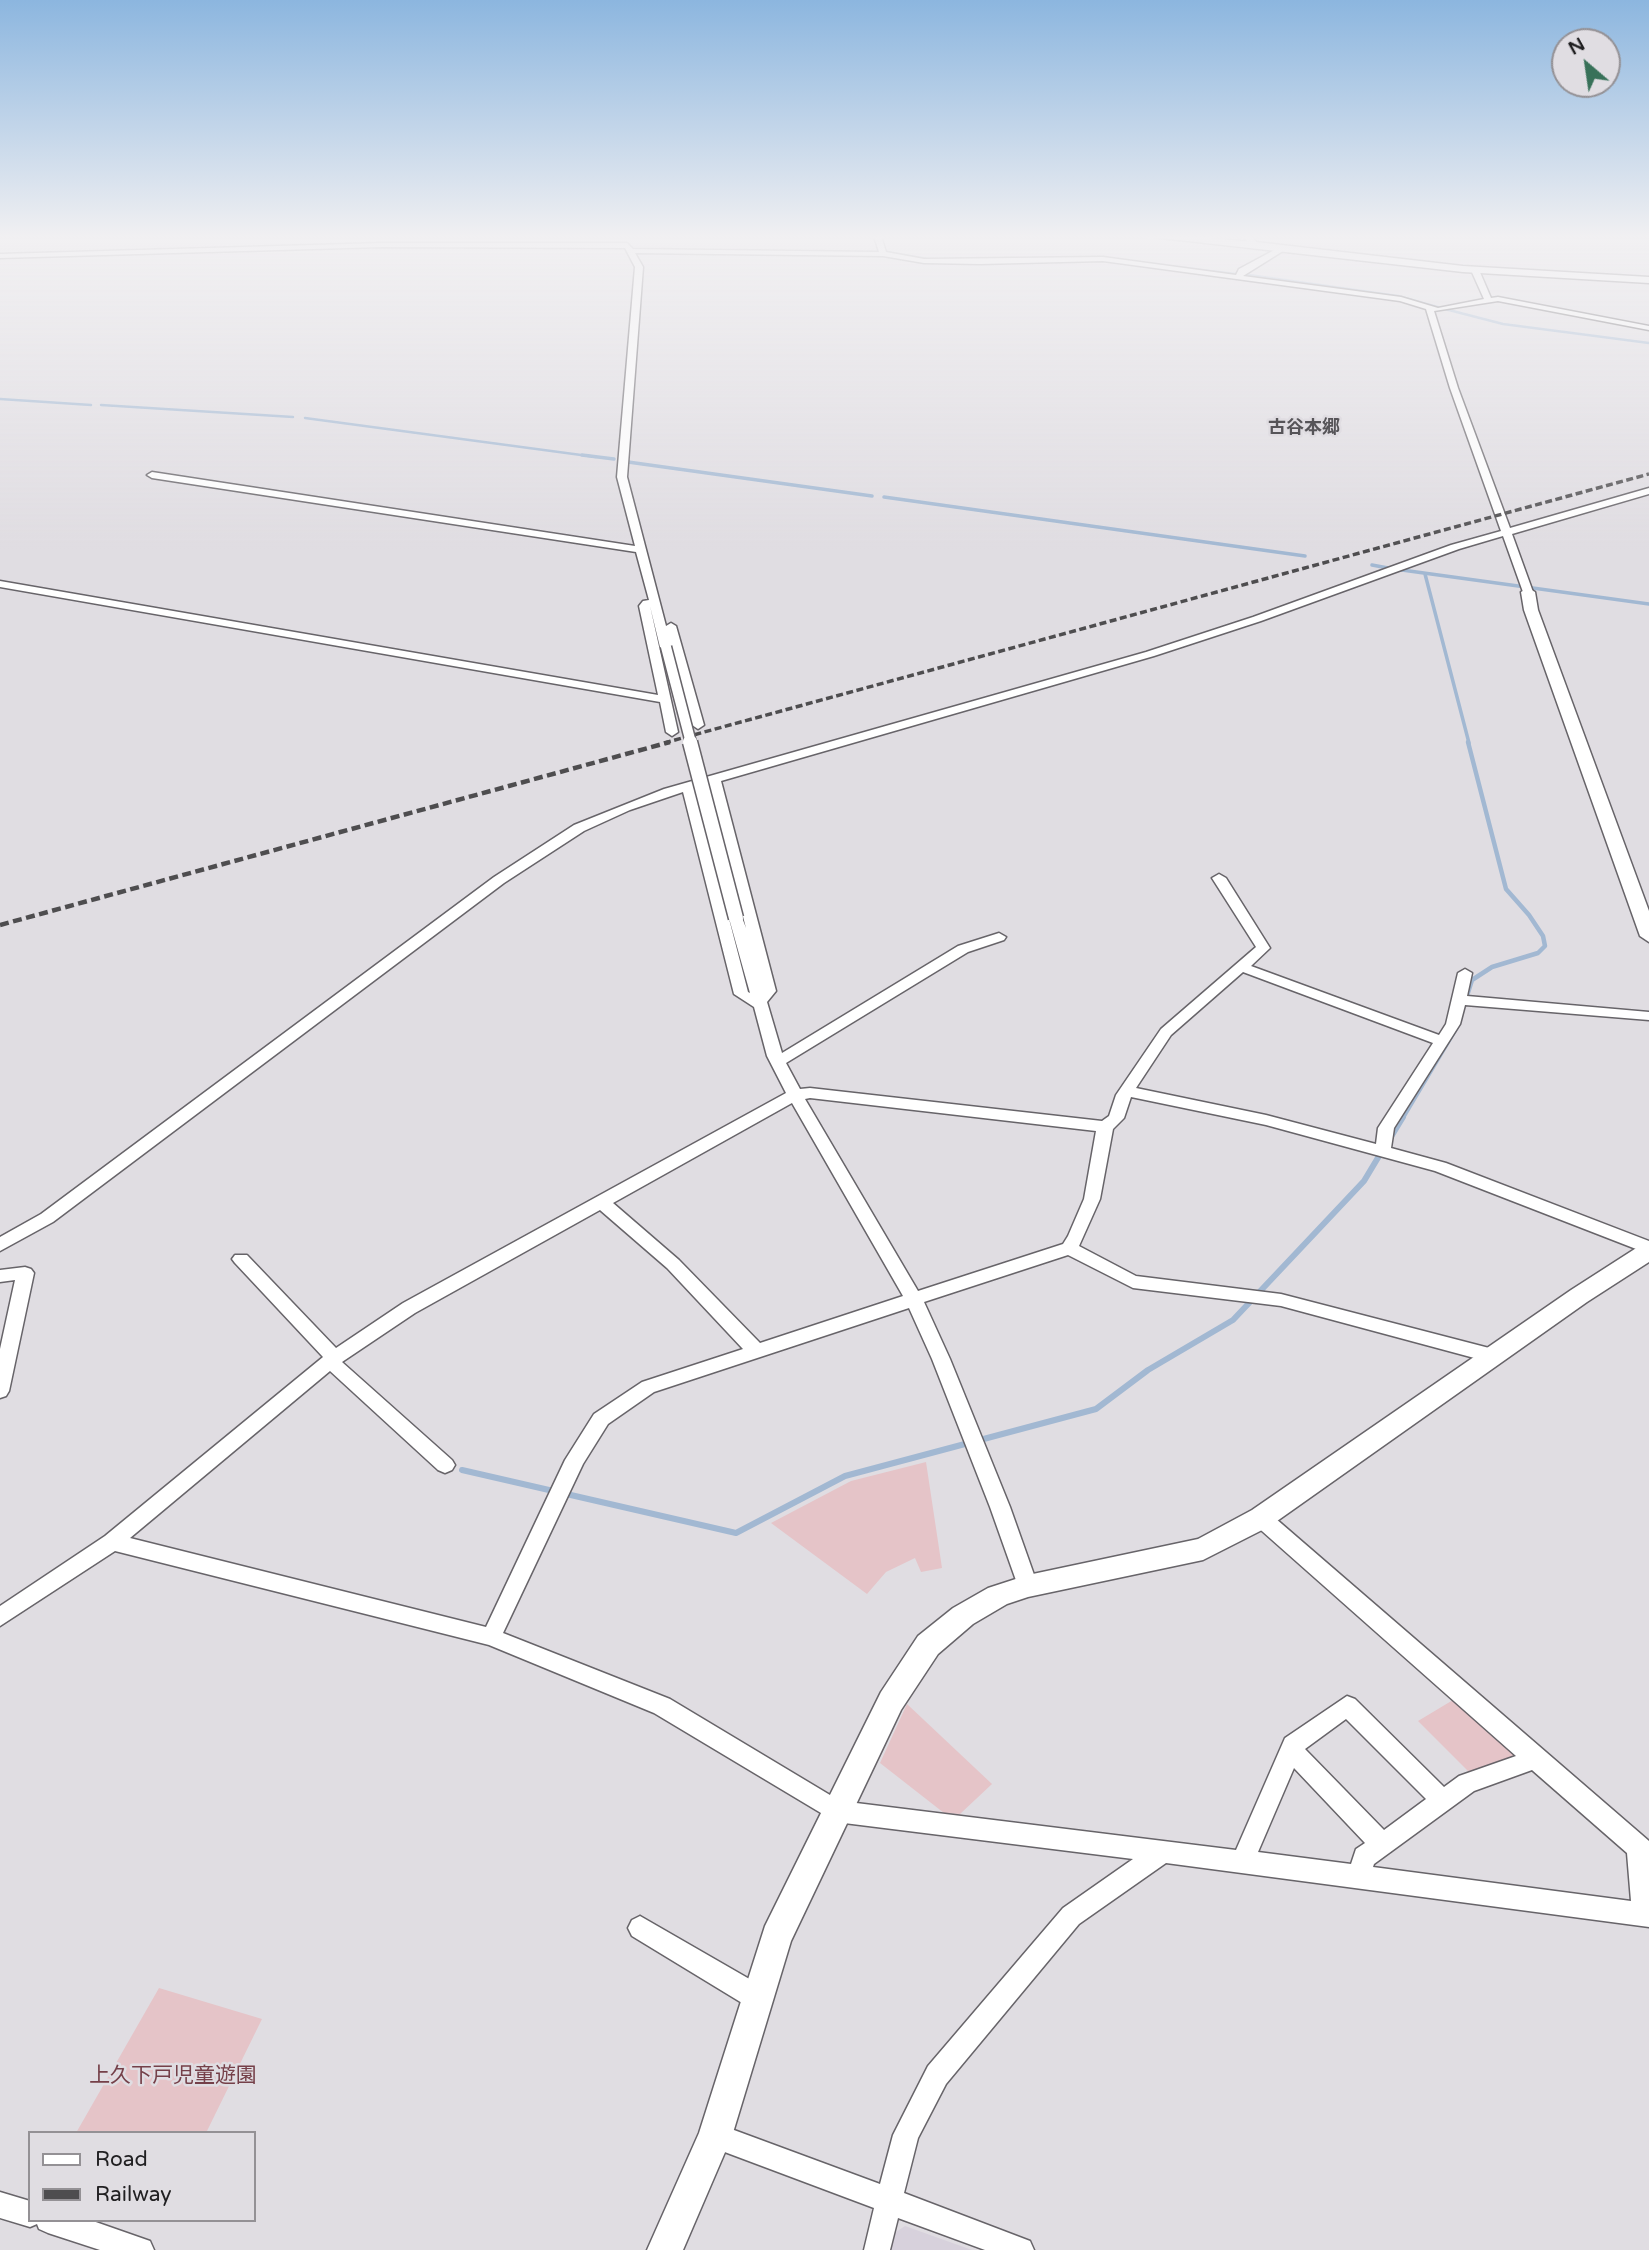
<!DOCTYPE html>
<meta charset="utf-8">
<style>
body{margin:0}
#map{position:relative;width:1649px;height:2250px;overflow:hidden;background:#e0dde2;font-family:"Varela Round",sans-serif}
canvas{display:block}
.legend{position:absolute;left:28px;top:2131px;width:228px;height:91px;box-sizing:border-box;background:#e0dde2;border:2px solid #949195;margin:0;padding:9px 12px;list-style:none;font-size:21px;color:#212022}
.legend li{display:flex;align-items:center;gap:14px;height:35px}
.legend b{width:35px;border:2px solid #949195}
.north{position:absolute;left:1551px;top:28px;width:70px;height:70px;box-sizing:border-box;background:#e0dde2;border:2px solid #949195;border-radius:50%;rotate:331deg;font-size:19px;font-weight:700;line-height:28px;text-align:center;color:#212022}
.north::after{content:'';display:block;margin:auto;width:24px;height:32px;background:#387159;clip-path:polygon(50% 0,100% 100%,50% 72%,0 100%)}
</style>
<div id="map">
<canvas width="1649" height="2250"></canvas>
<ul class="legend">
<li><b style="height:9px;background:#fff"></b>Road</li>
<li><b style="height:9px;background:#4e4d4f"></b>Railway</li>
</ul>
<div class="north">N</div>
</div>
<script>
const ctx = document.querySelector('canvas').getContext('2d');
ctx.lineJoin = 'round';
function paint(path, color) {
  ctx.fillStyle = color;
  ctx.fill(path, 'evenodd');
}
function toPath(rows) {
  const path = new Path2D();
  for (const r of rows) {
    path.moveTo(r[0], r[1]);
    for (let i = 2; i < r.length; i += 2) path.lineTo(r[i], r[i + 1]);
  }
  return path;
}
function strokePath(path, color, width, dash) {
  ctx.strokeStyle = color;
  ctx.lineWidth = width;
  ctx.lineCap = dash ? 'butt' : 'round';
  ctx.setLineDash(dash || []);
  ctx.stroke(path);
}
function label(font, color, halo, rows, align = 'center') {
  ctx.font = font + ' "Varela Round","Noto Sans JP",sans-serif';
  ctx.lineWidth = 5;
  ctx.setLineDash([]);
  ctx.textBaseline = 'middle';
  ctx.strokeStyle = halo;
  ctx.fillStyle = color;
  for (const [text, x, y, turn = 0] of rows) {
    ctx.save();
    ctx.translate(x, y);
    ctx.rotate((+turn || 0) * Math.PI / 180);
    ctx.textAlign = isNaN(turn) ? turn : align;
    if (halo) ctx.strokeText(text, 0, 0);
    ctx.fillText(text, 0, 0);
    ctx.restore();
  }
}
paint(toPath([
 [905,2226,972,2250,889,2250,893,2234]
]), '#d7d1dc');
paint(toPath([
 [926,1462,942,1568,921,1572,915,1558,886,1572,867,1594,771,1523,851,1481],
 [1458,1697,1522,1756,1473,1776,1418,1721],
 [907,1704,992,1784,960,1814,944,1813,880,1763],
 [159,1988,262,2019,206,2133,76,2133]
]), '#e5c4c8');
strokePath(toPath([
 [862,252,881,252],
 [886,252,935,260],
 [1103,258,1236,274],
 [1242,274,1398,296,1441,308],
 [1445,309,1503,324,1649,343],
 [0,399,91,405],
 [101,405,293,417],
 [305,418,596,457]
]), '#a2b8d2', 2.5);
strokePath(toPath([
 [582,455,614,459],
 [628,462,872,496],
 [884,497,1305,556],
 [1372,565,1388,568],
 [1402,570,1649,604],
 [1425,574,1469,743]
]), '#a2b8d2', 3.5);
strokePath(toPath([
 [1465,1002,1472,980,1492,967,1538,953,1545,946,1543,936,1529,915,1506,889,1468,742],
 [1402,1119,1458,1025]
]), '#a2b8d2', 4.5);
strokePath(toPath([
 [1389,1140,1403,1117],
 [462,1470,736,1533,845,1476,1096,1409,1148,1370,1233,1320,1364,1181,1382,1151]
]), '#a2b8d2', 6);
const street = toPath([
 [874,236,881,236,886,252,924,259,1103,257,1236,275,1239,269,1280,247,1283,251,1243,276,1401,297,1438,308,1484,299,1471,270,1475,268,1479,270,1491,298,1498,297,1649,326,1649,330,1498,301,1434,311,1458,388,1510,528,1649,488,1649,494,1512,534,1533,592,1532,594,1523,592,1503,536,1459,549,1261,621,1154,656,721,781,776,991,767,1002,782,1053,958,946,999,933,1006,937,1004,940,968,952,786,1063,800,1089,810,1088,1102,1121,1109,1116,1116,1095,1161,1029,1256,947,1212,878,1219,874,1226,878,1270,948,1251,966,1439,1035,1446,1024,1458,973,1465,969,1472,973,1467,996,1649,1012,1649,1020,1465,1005,1460,1024,1394,1128,1391,1148,1446,1163,1649,1241,1649,1254,1435,1171,1266,1125,1131,1097,1124,1118,1113,1129,1100,1199,1079,1246,1136,1276,1281,1294,1493,1349,1499,1351,1502,1356,1499,1361,1493,1363,1281,1306,1133,1288,1068,1255,924,1302,950,1359,1010,1507,1038,1586,1035,1592,1028,1595,1021,1592,1018,1586,990,1507,932,1359,909,1308,654,1392,608,1424,583,1464,503,1633,670,1699,840,1801,1236,1850,1285,1738,1347,1696,1355,1699,1444,1787,1459,1776,1516,1756,1254,1524,1251,1518,1254,1512,1261,1510,1268,1512,1649,1841,1649,1927,1166,1863,1079,1924,946,2084,918,2138,904,2193,1030,2241,1034,2250,985,2250,898,2218,890,2250,864,2250,874,2208,706,2145,702,2136,706,2127,715,2123,880,2184,893,2135,928,2066,1063,1908,1133,1859,836,1822,654,1713,489,1645,115,1551,0,1626,0,1606,105,1536,323,1357,235,1263,232,1259,235,1255,247,1255,336,1348,403,1303,786,1093,767,1056,754,1007,734,994,683,792,630,810,584,831,504,883,53,1222,0,1251,0,1237,41,1214,494,877,574,825,664,789,1146,652,1253,617,1451,545,1501,531,1450,388,1426,309,1400,301,1103,261,980,264,924,263,883,256,635,253,643,267,627,477,666,626,671,623,676,626,704,725,698,729,692,725,671,647,666,650,660,647,650,606,678,732,672,736,666,732,660,702,0,587,0,581,658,695,639,606,643,601,649,600,636,552,152,478,147,475,152,472,635,546,617,477,635,267,625,248,382,247,0,258,0,254,382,243,627,243,633,249,879,252,874,236],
 [709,784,746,928,741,915,731,915,729,918,750,993,748,992,695,788,709,784],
 [1243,972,1433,1043,1378,1128,1376,1144,1266,1115,1136,1088,1171,1035,1243,972],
 [810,1098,1096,1131,1084,1199,1068,1236,1063,1244,918,1291,805,1099,810,1098],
 [792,1103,903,1296,760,1343,679,1260,613,1203,792,1103],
 [600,1210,667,1268,743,1349,642,1382,594,1414,565,1460,486,1627,130,1538,330,1371,438,1470,445,1473,452,1470,455,1465,452,1460,342,1362,415,1313,600,1210],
 [1346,1719,1426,1799,1384,1830,1305,1749,1346,1719],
 [1294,1768,1365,1843,1356,1849,1351,1864,1258,1852,1294,1768],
 [1532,1770,1627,1853,1631,1901,1373,1867,1374,1864,1474,1791,1532,1770],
 [1242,236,1250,236,1260,245,1253,247,1242,236],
 [25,1267,31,1269,34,1273,9,1391,6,1396,0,1398,0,1349,15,1280,0,1282,0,1270,25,1267],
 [640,1916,765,1988,768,1997,765,2006,756,2009,747,2006,632,1936,628,1928,632,1920,640,1916],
 [0,2192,30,2201,30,2220,90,2220,150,2241,154,2250,100,2250,48,2233,39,2229,37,2224,30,2227,0,2218,0,2192]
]);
const secondary = toPath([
 [1143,236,1185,236,1256,242,1463,266,1649,277,1649,283,1463,272,1143,236],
 [1528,588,1535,592,1538,610,1649,911,1649,942,1640,936,1524,610,1521,592,1528,588],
 [1649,1243,1649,1262,1587,1302,1270,1526,1203,1560,1028,1597,1007,1604,973,1624,938,1654,901,1710,791,1941,732,2136,683,2250,647,2250,699,2133,765,1926,881,1692,918,1636,953,1608,988,1588,1028,1575,1198,1539,1252,1510,1571,1290,1641,1245,1649,1243]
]);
strokePath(street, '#676469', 3);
strokePath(secondary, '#676469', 3);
paint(street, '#fff');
paint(secondary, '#fff');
strokePath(toPath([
 [664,743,1649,474]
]), '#4e4d4f', 3.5, [7, 3.5]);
strokePath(toPath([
 [0,925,670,742]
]), '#4e4d4f', 4.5, [9, 4.5]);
const streetBridgeFar1 = toPath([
 [666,647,691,743]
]);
const streetBridge = toPath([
 [690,742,736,918]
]);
strokePath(streetBridgeFar1, '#676469', 13, []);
strokePath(streetBridge, '#676469', 17, []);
strokePath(streetBridgeFar1, '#fff', 10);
strokePath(streetBridge, '#fff', 14);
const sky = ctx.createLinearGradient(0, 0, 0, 551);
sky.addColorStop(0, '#8cb6df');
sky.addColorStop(0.43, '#f1f0f2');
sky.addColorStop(1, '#f1f0f200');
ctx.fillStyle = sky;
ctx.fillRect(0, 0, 1649, 551);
label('bold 18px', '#565458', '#e0dde2', [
 ["古谷本郷",1304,428]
]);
label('21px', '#754049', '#e0dde2', [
 ["上久下戸児童遊園",173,2076]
]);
</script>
